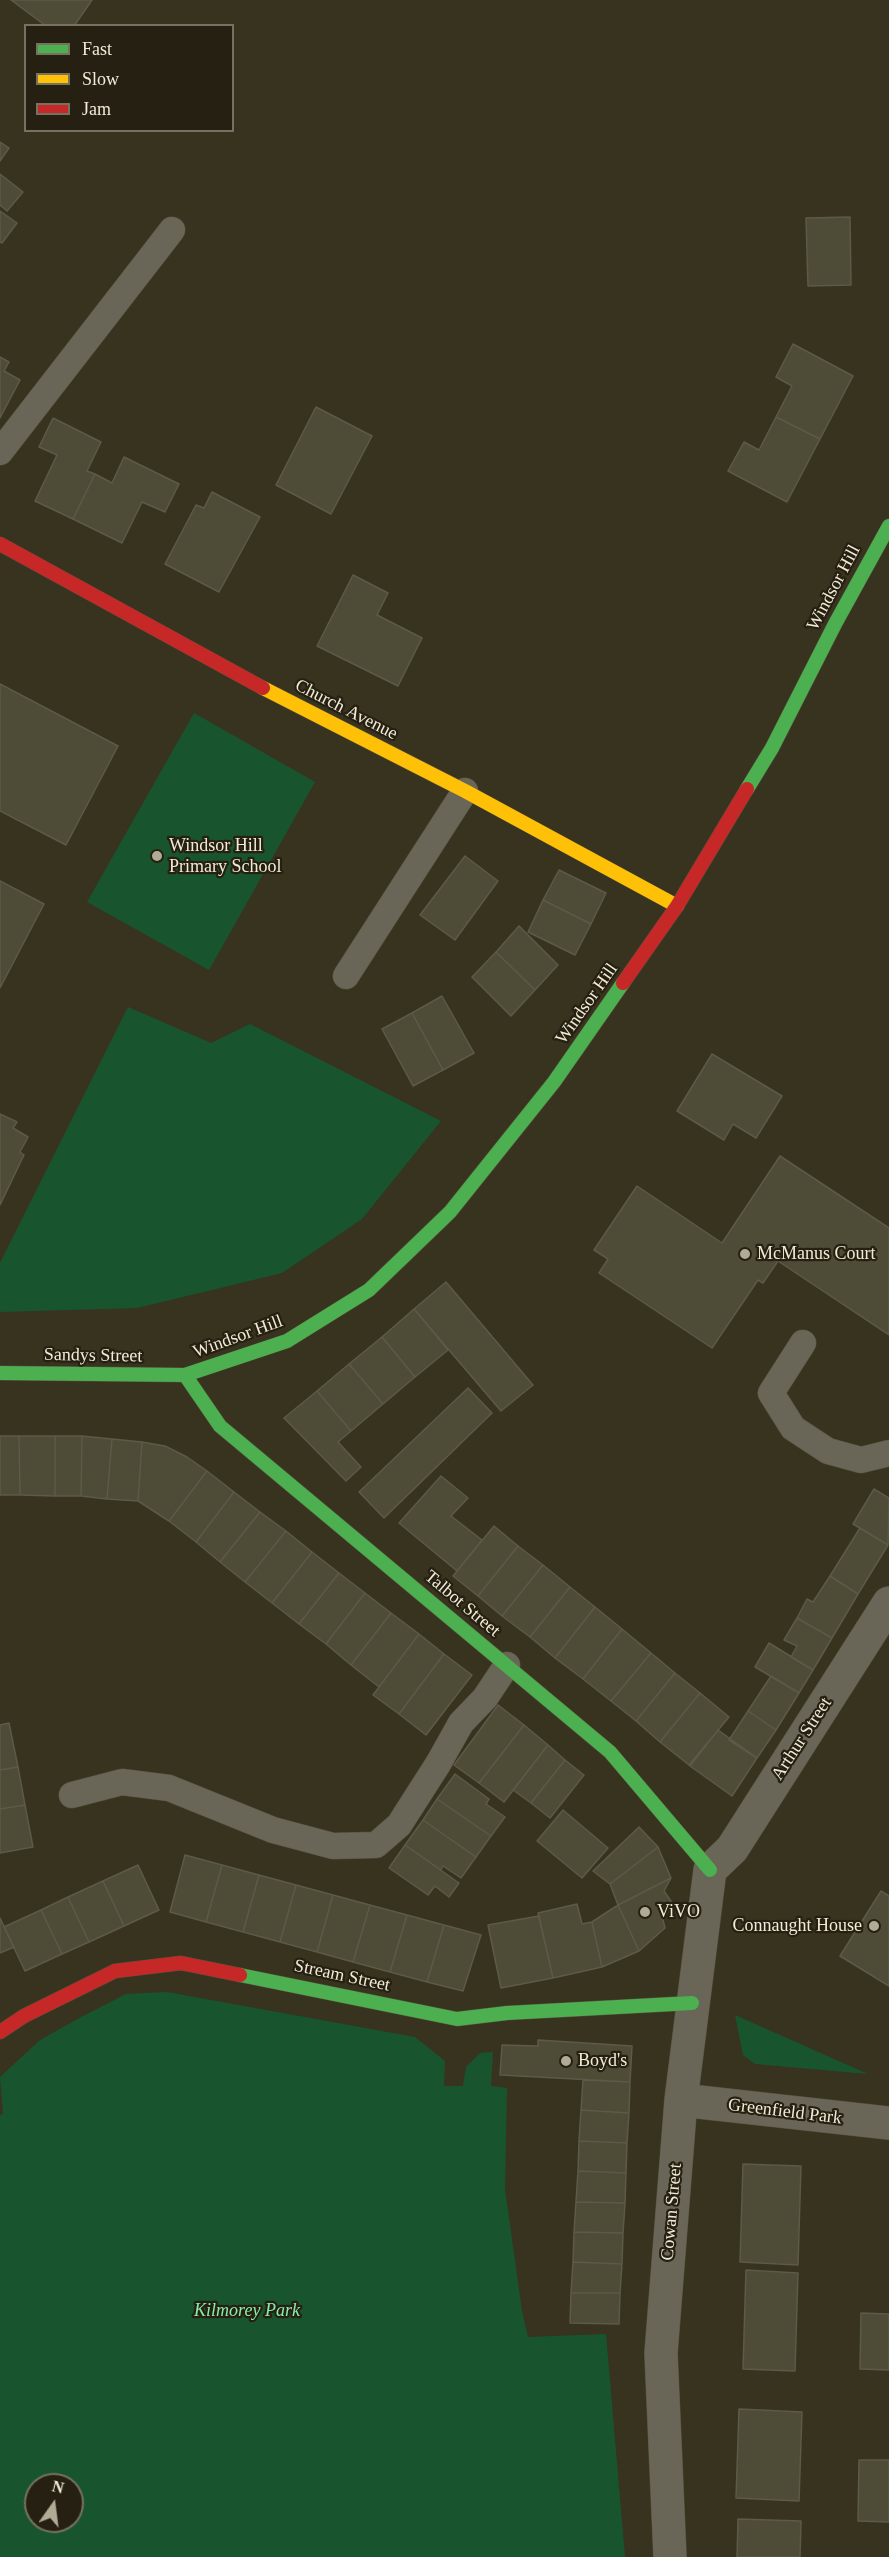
<!DOCTYPE html>
<style>
body{margin:0}
#map{position:relative;width:889px;height:2557px;overflow:hidden;background:#38331e;font-family:Georgia,serif}
canvas{display:block}
.legend{position:absolute;left:24px;top:24px;width:210px;height:108px;box-sizing:border-box;background:#252011;border:2px solid #767160;margin:0;padding:8px 10px;list-style:none;font-size:18px;color:#f0ead6}
.legend li{display:flex;align-items:center;gap:12px;height:30px}
.legend b{width:30px;border:2px solid #767160}
.north{position:absolute;left:24px;top:2473px;width:60px;height:60px;box-sizing:border-box;background:#252011;border:2px solid #767160;border-radius:50%;rotate:14deg;font-size:16px;font-weight:700;line-height:24px;text-align:center;color:#f0ead6}
.north::after{content:'';display:block;margin:auto;width:21px;height:27px;background:#b0aa96;clip-path:polygon(50% 0,100% 100%,50% 72%,0 100%)}
</style>
<div id="map">
<canvas width="889" height="2557"></canvas>
<ul class="legend">
<li><b style="height:8px;background:#4caf50"></b>Fast</li>
<li><b style="height:8px;background:#ffc107"></b>Slow</li>
<li><b style="height:8px;background:#c62828"></b>Jam</li>
</ul>
<div class="north">N</div>
</div>
<script>
const ctx = document.querySelector('canvas').getContext('2d');
ctx.lineJoin = 'round';
function paint(path, color) {
  ctx.fillStyle = color;
  ctx.fill(path, 'evenodd');
}
function toPath(rows) {
  const path = new Path2D();
  for (const r of rows) {
    path.moveTo(r[0], r[1]);
    for (let i = 2; i < r.length; i += 2) path.lineTo(r[i], r[i + 1]);
  }
  return path;
}
function strokePath(path, color, width, dash) {
  ctx.strokeStyle = color;
  ctx.lineWidth = width;
  ctx.lineCap = dash ? 'butt' : 'round';
  ctx.setLineDash(dash || []);
  ctx.stroke(path);
}
function label(font, color, halo, rows, align = 'center') {
  ctx.font = font + ' Georgia,serif';
  ctx.lineWidth = 4.5;
  ctx.setLineDash([]);
  ctx.textBaseline = 'middle';
  ctx.strokeStyle = halo;
  ctx.fillStyle = color;
  for (const [text, x, y, turn = 0] of rows) {
    ctx.save();
    ctx.translate(x, y);
    ctx.rotate((+turn || 0) * Math.PI / 180);
    ctx.textAlign = isNaN(turn) ? turn : align;
    if (halo) ctx.strokeText(text, 0, 0);
    ctx.fillText(text, 0, 0);
    ctx.restore();
  }
}
paint(toPath([
 [194,713,315,782,209,970,87,902],
 [128,1007,211,1043,250,1024,441,1121,362,1219,282,1273,137,1308,0,1312,0,1263],
 [167,1992,415,2037,445,2061,444,2086,463,2086,466,2067,480,2053,493,2052,491,2086,507,2088,505,2189,522,2311,528,2337,606,2334,625,2557,0,2557,0,2115,3,2114,0,2077,40,2040,83,2016,126,1994],
 [36,2485,72,2485,72,2521,36,2521],
 [735,2015,868,2074,755,2064,743,2055]
]), '#18552f');
const building = toPath([
 [11,0,92,0,74,26,46,26,11,0],
 [0,142,9,148,0,161,0,142],
 [0,174,23,192,7,211,0,205,0,174],
 [0,211,17,223,2,243,0,242,0,211],
 [850,217,851,285,808,286,806,218,850,217],
 [793,344,853,376,820,439,776,417,792,386,776,377,793,344],
 [0,357,9,362,4,371,20,380,0,418,0,357],
 [316,407,372,436,331,514,276,485,316,407],
 [776,417,820,439,787,502,728,471,744,442,759,450,776,417],
 [53,418,101,442,87,471,95,474,73,519,35,501,57,455,39,447,53,418],
 [124,457,179,484,165,512,142,502,122,543,73,519,95,474,112,483,124,457],
 [212,492,260,517,219,592,165,564,196,505,204,508,212,492],
 [353,575,388,593,377,615,422,638,398,686,317,646,353,575],
 [0,684,118,746,66,845,0,811,0,684],
 [465,856,498,881,455,940,420,915,465,856],
 [559,870,606,893,591,924,543,900,559,870],
 [0,881,44,904,0,988,0,881],
 [543,900,591,924,575,955,528,932,543,900],
 [519,926,558,965,535,990,496,952,519,926],
 [496,952,535,990,511,1016,472,977,496,952],
 [442,996,474,1053,443,1070,412,1013,442,996],
 [412,1013,443,1070,413,1086,382,1029,412,1013],
 [712,1054,782,1096,756,1138,733,1124,724,1140,677,1111,712,1054],
 [0,1114,17,1122,13,1128,28,1137,20,1152,24,1155,0,1205,0,1114],
 [780,1156,889,1228,889,1335,778,1261,763,1283,758,1280,712,1348,599,1273,608,1259,594,1250,637,1186,722,1243,780,1156],
 [446,1282,533,1385,501,1411,414,1309,446,1282],
 [414,1309,448,1350,415,1377,382,1337,414,1309],
 [382,1337,415,1377,383,1404,349,1364,382,1337],
 [349,1364,383,1404,351,1431,317,1391,349,1364],
 [468,1388,492,1413,384,1518,359,1492,468,1388],
 [317,1391,351,1431,338,1442,361,1467,346,1481,284,1418,317,1391],
 [0,1436,19,1436,20,1495,0,1495,0,1436],
 [19,1436,55,1436,55,1496,20,1495,19,1436],
 [55,1436,82,1436,81,1496,55,1496,55,1436],
 [82,1436,112,1439,107,1499,81,1496,82,1436],
 [112,1439,142,1442,138,1501,107,1499,112,1439],
 [142,1442,165,1446,187,1457,207,1471,169,1521,138,1501,142,1442],
 [207,1471,234,1492,196,1542,169,1521,207,1471],
 [441,1476,468,1498,451,1516,482,1540,457,1571,399,1523,441,1476],
 [874,1489,889,1498,888,1545,853,1524,874,1489],
 [234,1492,260,1512,220,1562,196,1542,234,1492],
 [260,1512,286,1531,245,1582,220,1562,260,1512],
 [494,1526,518,1546,478,1596,453,1576,494,1526],
 [860,1528,888,1545,858,1594,830,1576,860,1528],
 [286,1531,312,1552,272,1603,245,1582,286,1531],
 [518,1546,543,1565,502,1616,478,1596,518,1546],
 [312,1552,339,1573,299,1624,272,1603,312,1552],
 [543,1565,570,1587,530,1637,502,1616,543,1565],
 [339,1573,365,1593,326,1644,299,1624,339,1573],
 [830,1576,858,1594,832,1638,797,1618,807,1599,813,1602,830,1576],
 [570,1587,595,1607,555,1658,530,1637,570,1587],
 [365,1593,391,1613,351,1665,326,1644,365,1593],
 [595,1607,622,1629,583,1679,555,1658,595,1607],
 [391,1613,419,1634,379,1687,351,1665,391,1613],
 [797,1618,832,1638,813,1670,791,1657,797,1646,784,1640,797,1618],
 [622,1629,651,1653,611,1701,583,1679,622,1629],
 [419,1634,444,1654,399,1714,373,1695,419,1634],
 [769,1643,813,1670,799,1693,755,1667,769,1643],
 [651,1653,675,1673,636,1721,611,1701,651,1653],
 [444,1654,472,1675,426,1735,399,1714,444,1654],
 [675,1673,700,1693,660,1742,636,1721,675,1673],
 [771,1676,799,1693,776,1730,748,1711,771,1676],
 [700,1693,729,1717,689,1765,660,1742,700,1693],
 [498,1705,524,1725,479,1783,454,1765,498,1705],
 [748,1711,776,1730,757,1758,729,1740,748,1711],
 [9,1723,18,1767,0,1770,0,1725,9,1723],
 [524,1725,548,1745,504,1802,479,1783,524,1725],
 [718,1730,757,1758,732,1796,690,1766,718,1730],
 [548,1745,565,1760,531,1803,513,1790,548,1745],
 [565,1760,584,1775,550,1818,531,1803,565,1760],
 [18,1767,25,1805,0,1809,0,1770,18,1767],
 [455,1774,489,1799,486,1804,505,1817,491,1836,437,1799,455,1774],
 [437,1799,491,1836,476,1857,423,1820,437,1799],
 [25,1805,33,1847,0,1853,0,1809,25,1805],
 [563,1810,608,1848,582,1878,537,1841,563,1810],
 [423,1820,476,1857,461,1878,443,1866,441,1870,405,1845,423,1820],
 [639,1827,658,1847,610,1884,593,1871,639,1827],
 [405,1845,459,1883,449,1897,435,1886,428,1895,389,1868,405,1845],
 [658,1847,671,1878,618,1905,610,1884,658,1847],
 [185,1855,222,1865,206,1922,170,1912,185,1855],
 [138,1865,159,1910,124,1926,103,1881,138,1865],
 [222,1865,259,1875,243,1932,206,1922,222,1865],
 [259,1875,296,1885,280,1942,243,1932,259,1875],
 [671,1878,664,1891,675,1907,662,1916,665,1928,639,1951,618,1905,671,1878],
 [103,1881,124,1926,89,1942,68,1897,103,1881],
 [296,1885,333,1895,317,1952,280,1942,296,1885],
 [881,1891,889,1896,889,1986,840,1956,881,1891],
 [333,1895,370,1905,353,1962,317,1952,333,1895],
 [68,1897,89,1942,62,1954,41,1910,68,1897],
 [577,1904,582,1924,592,1922,602,1967,553,1978,538,1913,577,1904],
 [370,1905,407,1915,390,1972,353,1962,370,1905],
 [618,1905,639,1951,602,1967,592,1922,618,1905],
 [41,1910,62,1954,25,1971,4,1927,41,1910],
 [407,1915,444,1925,427,1982,390,1972,407,1915],
 [539,1916,553,1978,501,1988,488,1925,539,1916],
 [0,1918,14,1947,0,1953,0,1918],
 [444,1925,481,1935,463,1991,427,1982,444,1925],
 [538,2040,632,2046,630,2082,500,2075,502,2045,538,2046,538,2040],
 [583,2080,630,2082,629,2113,581,2110,583,2080],
 [581,2110,629,2113,627,2143,579,2141,581,2110],
 [579,2141,627,2143,626,2173,578,2171,579,2141],
 [743,2164,801,2166,798,2265,740,2262,743,2164],
 [578,2171,626,2173,625,2203,576,2202,578,2171],
 [576,2202,625,2203,623,2233,574,2232,576,2202],
 [574,2232,623,2233,622,2264,573,2262,574,2232],
 [573,2262,622,2264,620,2293,571,2293,573,2262],
 [746,2270,798,2273,795,2371,743,2369,746,2270],
 [571,2293,620,2293,619,2324,570,2323,571,2293],
 [861,2313,889,2314,889,2370,860,2369,861,2313],
 [739,2409,802,2412,799,2501,736,2498,739,2409],
 [859,2460,889,2460,889,2522,858,2521,859,2460],
 [738,2519,801,2521,800,2557,737,2557,738,2519]
]);
paint(building, '#4e4c37');
strokePath(building, '#5c5a48', 1.5);
const lane = toPath([
 [0,452,172,230],
 [346,976,465,791],
 [803,1343,771,1393,793,1428,828,1451,861,1460,889,1453],
 [72,1795,122,1782,169,1788,273,1830,333,1846,376,1845,399,1825,438,1764,461,1723,485,1698,507,1665]
]);
const street = toPath([
 [681,2100,889,2123],
 [670,2557,661,2353,681,2100,710,1870,732,1849,889,1603]
]);
const fast = toPath([
 [747,789,772,748,835,624,889,526],
 [0,1373,185,1375,287,1341,369,1290,450,1212,554,1082,623,983],
 [185,1375,220,1426,610,1752,710,1870],
 [240,1975,457,2019,507,2013,692,2003]
]);
const slow = toPath([
 [263,688,465,791,677,906]
]);
const jam = toPath([
 [0,544,263,688],
 [623,983,677,906,747,789],
 [0,2032,24,2016,115,1971,181,1963,240,1975]
]);
strokePath(lane, '#55503f', 27);
strokePath(street, '#55503f', 34);
strokePath(fast, '#55503f', 15);
strokePath(slow, '#55503f', 15);
strokePath(jam, '#55503f', 15);
strokePath(lane, '#696557', 26);
strokePath(street, '#696557', 33);
strokePath(fast, '#4caf50', 14);
strokePath(slow, '#ffc107', 14);
strokePath(jam, '#c62828', 14);
for (const [x, y, r, color] of [
 [157,856,6,"#b0aa96"],
 [745,1254,6,"#b0aa96"],
 [645,1912,6,"#b0aa96"],
 [874,1926,6,"#b0aa96"],
 [566,2061,6,"#b0aa96"]
]) {
  const dot = new Path2D();
  dot.arc(x, y, r, 0, 2 * Math.PI);
  ctx.fillStyle = color;
  ctx.fill(dot);
  strokePath(dot, '#252011', 2);
}
label('18px', '#f0ead6', '#252011', [
 ["Windsor Hill",834,588,-62],
 ["Church Avenue",346,710,27],
 ["Windsor Hill",587,1004,-55],
 ["Windsor Hill",238,1337,-20],
 ["Sandys Street",93,1356,1],
 ["Talbot Street",462,1604,40],
 ["Arthur Street",802,1739,-57],
 ["Stream Street",342,1976,12],
 ["Greenfield Park",785,2112,7],
 ["Cowan Street",672,2212,-85]
]);
label('18px', '#f0ead6', '#252011', [
 ["Windsor Hill",169,846],
 ["Primary School",169,867],
 ["McManus Court",757,1254],
 ["ViVO",657,1912],
 ["Connaught House",862,1926,"right"],
 ["Boyd's",578,2061]
], 'left');
label('italic 18px', '#88ecaa', '#252011', [
 ["Kilmorey Park",247,2311]
]);
</script>
